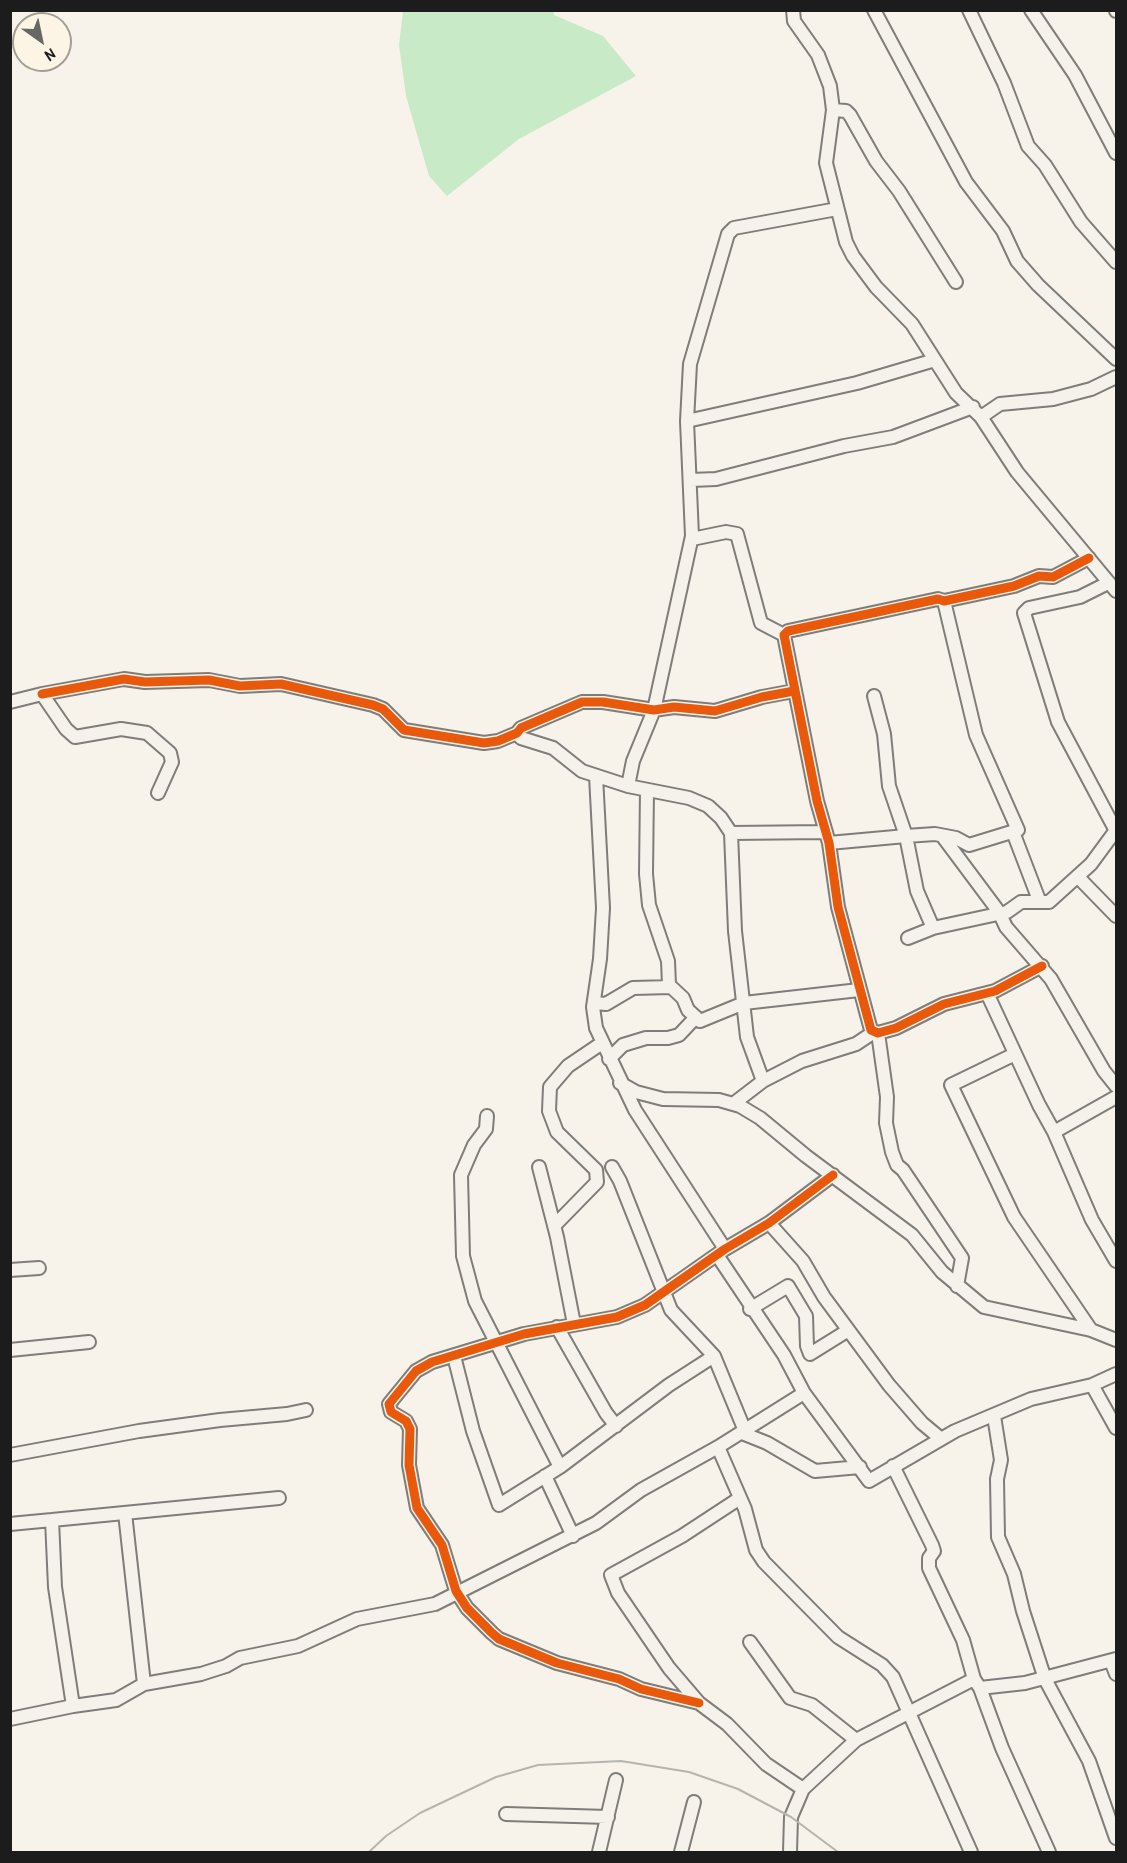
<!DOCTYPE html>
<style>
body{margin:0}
#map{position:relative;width:1127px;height:1863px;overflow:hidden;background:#f7f3ea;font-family:"Patrick Hand",sans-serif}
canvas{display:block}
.frame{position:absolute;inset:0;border:12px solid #1c1c1c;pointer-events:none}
.north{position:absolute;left:12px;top:12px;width:60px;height:60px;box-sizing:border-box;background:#fcf5e5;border:2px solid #a29e95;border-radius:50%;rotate:147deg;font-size:16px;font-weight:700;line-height:24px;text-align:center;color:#1c1c1c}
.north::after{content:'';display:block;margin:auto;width:21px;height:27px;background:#696764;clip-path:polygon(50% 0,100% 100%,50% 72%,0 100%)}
</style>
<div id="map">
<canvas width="1127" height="1863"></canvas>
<div class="frame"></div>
<div class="north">N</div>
</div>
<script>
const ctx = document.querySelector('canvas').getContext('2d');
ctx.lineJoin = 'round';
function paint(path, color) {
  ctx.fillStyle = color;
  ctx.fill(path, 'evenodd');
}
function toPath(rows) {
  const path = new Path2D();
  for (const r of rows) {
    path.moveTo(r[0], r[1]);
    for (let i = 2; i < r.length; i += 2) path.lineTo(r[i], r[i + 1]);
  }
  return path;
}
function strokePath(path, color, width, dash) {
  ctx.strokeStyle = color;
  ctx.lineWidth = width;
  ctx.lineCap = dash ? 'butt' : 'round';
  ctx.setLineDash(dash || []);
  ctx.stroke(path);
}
paint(toPath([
 [403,11,553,11,554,15,603,36,636,76,519,139,447,196,429,176,406,96,399,45]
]), '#c9eac7');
const minor = toPath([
 [793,10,794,21,818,55,830,86,833,110,826,163,846,242,853,256,876,287,912,324,956,393,981,417,1017,472,1116,591],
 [874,10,966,182,1003,231,1017,261,1038,285,1116,359],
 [969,10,1004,83,1028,146,1045,165,1081,222,1116,262],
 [1031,10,1075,75,1116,153],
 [1116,10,1116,11],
 [833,110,846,111,850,115,876,161,899,191,956,282],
 [981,417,1000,404,1053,399,1091,389,1116,377],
 [687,421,857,383,935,360],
 [691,480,716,479,844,446,893,437,973,407],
 [692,539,726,532,737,534,761,623,784,635],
 [1108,583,1080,597,1029,608,1024,613,1058,722,1116,831],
 [42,694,124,679,145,682,209,680,240,686,281,684,373,705,383,709,404,730,484,743,498,741,517,733,521,728,582,702,603,702,654,710,674,707,715,711,762,697,794,691],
 [874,696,884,734,889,786,906,836,935,834,956,838,969,845,1018,830,976,735,944,601],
 [10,702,42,694,66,729,75,737,121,729,147,733,170,753,172,762,158,793],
 [517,733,521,738,553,748,582,771,628,786,689,798,708,806,721,818,731,833,826,832],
 [596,776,603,908,600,959,593,1007,596,1028,635,1110,725,1249],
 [628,786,633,761,654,710,692,536,687,421,690,364,728,234,734,228,837,209],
 [647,790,646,874,649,905,668,961,669,985,683,998,688,1010,700,1021,744,1003,859,990],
 [1013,832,1039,900],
 [731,833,735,931,747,1037,763,1081,733,1104],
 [943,837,999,912,1006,927,1051,979,1104,1071,1116,1086],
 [829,843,906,836,917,891,933,928],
 [1078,877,1116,916],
 [908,938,933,928,1007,912,1021,902,1049,902,1091,864,1116,830],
 [1042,966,995,991,944,1004,896,1028,878,1033,871,1030,838,907,829,843,817,801,784,635,788,631,938,599,944,601,1014,586,1039,576,1053,577,1089,558],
 [987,993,1039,1105,1054,1132],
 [594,1003,606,1004,633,988,671,987,669,985],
 [878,1033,887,1097,886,1123,892,1152,897,1165,903,1170,962,1258,957,1286],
 [1015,1054,951,1085,1014,1217,1091,1330],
 [609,1059,623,1045,646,1038,668,1038,679,1035,696,1017],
 [763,1081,802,1061,856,1044,874,1032],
 [620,1083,636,1092,663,1099,719,1100,740,1106,760,1118,806,1156,912,1235,942,1272,984,1307,1091,1330,1116,1340],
 [1116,1097,1054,1132,1092,1220,1116,1261],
 [539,1167,557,1237,574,1324],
 [612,1167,620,1181,671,1310,714,1356,745,1431],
 [769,1223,803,1261,824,1297,889,1385,922,1423,940,1438],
 [554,1226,597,1182,596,1170,557,1132,549,1111,550,1087,568,1066,602,1043],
 [717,1255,784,1355,804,1393,869,1481,955,1431,1031,1399,1092,1385,1116,1374],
 [10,1270,39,1268],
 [750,1309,788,1286,806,1316,807,1346,810,1354,847,1331],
 [557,1327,606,1413,616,1426],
 [10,1350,89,1342],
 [454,1356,473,1431,499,1505,560,1467,475,1301,463,1256,461,1175,474,1145,486,1129,487,1116],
 [1092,1385,1116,1428],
 [994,1416,1001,1460,997,1479,998,1537,1014,1574,1023,1611,1045,1679,1089,1761,1116,1838],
 [742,1433,767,1443,815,1471,860,1467],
 [718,1447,745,1509,756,1550,764,1562,838,1637,882,1665,893,1677,971,1852],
 [10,1455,139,1431,220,1420,287,1414,306,1410],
 [893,1466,932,1545,934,1551,929,1558,929,1568,963,1640,974,1679],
 [560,1467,669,1385,714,1356],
 [545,1476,573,1536],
 [740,1498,682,1536,611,1575,618,1593,669,1668,699,1703,727,1724,766,1764,803,1789,856,1740],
 [125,1513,144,1684],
 [52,1520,279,1498],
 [10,1524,52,1520,55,1587,73,1706],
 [750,1642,790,1698,812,1705,856,1740,974,1679,980,1688],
 [1111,1661,1116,1674],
 [699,1703,641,1689,619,1679,557,1663,499,1639,492,1633,467,1608,456,1591,442,1545,417,1508,409,1465,410,1429,406,1421,391,1412,389,1404,416,1371,432,1362,524,1334,617,1317,645,1305,725,1249,769,1223,833,1175],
 [10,1719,73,1706,116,1700,144,1684,201,1674,226,1666,240,1658,298,1646,357,1619,435,1604,596,1523,641,1490,718,1447,804,1393],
 [506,1814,608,1817],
 [599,1852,616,1780],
 [681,1852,694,1802],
 [790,1852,791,1817,803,1789],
 [1049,1852,1002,1748,980,1688,1025,1683,1116,1659]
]);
strokePath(minor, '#7f7d79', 16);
strokePath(minor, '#f5f2ec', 12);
strokePath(toPath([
 [369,1852,386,1836,420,1813,496,1777,538,1765,621,1761,689,1772,738,1789,791,1817,838,1852]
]), '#b6b4af', 2);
strokePath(toPath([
 [42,694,124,679,145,682,209,680,240,686,281,684,373,705,383,709,404,730,484,743,498,741,517,733,521,728,582,702,603,702,654,710,674,707,715,711,762,697,794,691],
 [1042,966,995,991,944,1004,896,1028,878,1033,871,1030,838,907,829,843,817,801,784,635,788,631,938,599,944,601,1014,586,1039,576,1053,577,1089,558],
 [699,1703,641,1689,619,1679,557,1663,499,1639,492,1633,467,1608,456,1591,442,1545,417,1508,409,1465,410,1429,406,1421,391,1412,389,1404,416,1371,432,1362,524,1334,617,1317,645,1305,725,1249,769,1223,833,1175]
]), '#e8590c', 9);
</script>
